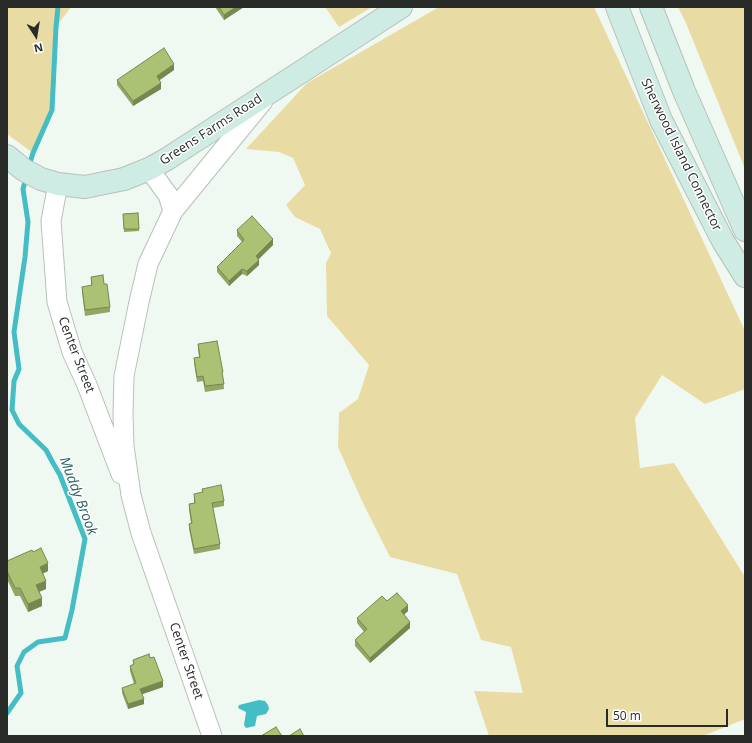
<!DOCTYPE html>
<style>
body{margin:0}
#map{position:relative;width:752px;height:743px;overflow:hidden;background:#f0f9f1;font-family:"Open Sans",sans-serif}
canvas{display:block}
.frame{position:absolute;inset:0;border:8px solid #282b28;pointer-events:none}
.north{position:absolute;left:16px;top:16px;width:40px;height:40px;-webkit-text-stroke:3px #fff;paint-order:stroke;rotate:168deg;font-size:11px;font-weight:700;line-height:16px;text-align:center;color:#282b28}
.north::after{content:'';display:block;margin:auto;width:14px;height:18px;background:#282b28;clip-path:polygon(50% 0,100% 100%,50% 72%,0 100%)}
.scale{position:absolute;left:606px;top:709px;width:122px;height:18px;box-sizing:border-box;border:2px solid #282b28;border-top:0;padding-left:5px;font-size:12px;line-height:14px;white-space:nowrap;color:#282b28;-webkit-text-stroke:3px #fff;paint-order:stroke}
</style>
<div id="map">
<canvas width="752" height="743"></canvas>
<div class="frame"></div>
<div class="north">N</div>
<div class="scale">50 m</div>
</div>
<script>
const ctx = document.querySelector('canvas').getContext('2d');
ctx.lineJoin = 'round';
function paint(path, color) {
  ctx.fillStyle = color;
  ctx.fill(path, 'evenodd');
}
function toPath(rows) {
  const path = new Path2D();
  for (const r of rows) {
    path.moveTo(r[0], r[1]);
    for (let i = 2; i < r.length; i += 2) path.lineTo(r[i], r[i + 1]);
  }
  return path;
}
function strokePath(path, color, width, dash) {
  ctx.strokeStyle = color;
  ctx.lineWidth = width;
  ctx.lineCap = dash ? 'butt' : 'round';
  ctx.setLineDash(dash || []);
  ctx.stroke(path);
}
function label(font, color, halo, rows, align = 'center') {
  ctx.font = font + ' "Open Sans",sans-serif';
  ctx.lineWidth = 3;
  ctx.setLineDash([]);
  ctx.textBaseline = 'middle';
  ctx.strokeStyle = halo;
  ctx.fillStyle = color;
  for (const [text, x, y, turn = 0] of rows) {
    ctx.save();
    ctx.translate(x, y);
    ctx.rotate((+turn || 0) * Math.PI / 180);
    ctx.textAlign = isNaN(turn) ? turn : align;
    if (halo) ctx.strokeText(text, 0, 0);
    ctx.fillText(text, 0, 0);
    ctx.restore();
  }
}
paint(toPath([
 [7,7,71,7,56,27,52,110,33,153,7,134],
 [325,7,372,7,339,27],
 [439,7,594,7,745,331,745,389,705,404,662,375,635,418,640,468,674,463,745,577,745,719,703,736,489,736,474,691,523,693,511,647,481,640,457,574,390,557,362,501,338,447,339,413,358,399,369,365,327,316,326,263,331,253,320,229,295,217,286,205,305,185,293,158,279,152,246,149,307,83],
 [678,7,745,7,745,169,686,23]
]), '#e9dba4');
paint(toPath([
 [259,700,265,701,268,705,269,709,266,714,257,716,255,726,246,728,244,725,246,712,238,708,239,705]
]), '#45bdc4');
strokePath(toPath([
 [29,166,33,153,52,110,56,27,58,7],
 [7,713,21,693,17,666,24,652,38,642,65,638,72,610,85,539,60,475,53,463,46,450,19,424,12,410,14,381,19,369,14,332,25,257,28,222,23,189,26,178]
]), '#45bdc4', 5);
const street = toPath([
 [149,169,168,195,173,211],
 [58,184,51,221,57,302,72,352,87,385,121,474],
 [212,736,141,533,131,495,124,446,123,414,124,376,139,302,148,264,173,211,263,101]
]);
const secondary = toPath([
 [617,7,661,120,723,241,745,276],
 [651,7,684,91,745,230],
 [7,156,24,170,41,179,58,184,85,187,124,179,149,169,167,159,401,7]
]);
strokePath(street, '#b8c0b9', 21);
strokePath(secondary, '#b8c0b9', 24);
strokePath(street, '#fff', 19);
strokePath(secondary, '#ceece4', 22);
paint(toPath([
 [215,7,244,7,224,20],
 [174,70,159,80,161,89,133,106,117,85,117,80],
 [138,213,139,231,124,232,123,214],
 [237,230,273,245,258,259,259,265,247,276,242,274,229,286,217,272,217,267,242,242,237,236],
 [91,277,104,284,110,307,110,312,85,316,82,292,82,287,91,286],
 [198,344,223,377,224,389,205,392,203,381,197,382,194,363,194,358,199,357,198,350],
 [202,489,224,501,224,506,213,508,220,544,220,549,194,554,189,529,189,524,191,523,189,510,189,504,194,504,194,494,202,493],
 [33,552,48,571,43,573,46,589,39,592,42,606,28,612,20,596,15,596,7,579,7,561],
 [387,601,408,611,404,615,410,628,370,663,355,646,355,640,364,632,357,623,357,618],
 [150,658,163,687,142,694,144,704,128,709,122,693,122,688,134,684,130,671,130,666,133,665,133,660]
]), '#93a663');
paint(toPath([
 [236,7,244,7,224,20,224,15],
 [174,64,174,70,157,82,157,76],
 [161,83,161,89,133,106,133,101],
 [273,239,273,245,256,262,256,256],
 [259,260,259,265,247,276,247,271],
 [242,269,242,274,229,286,229,281],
 [48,563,48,571,40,575,40,567],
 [46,581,46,589,36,593,36,585],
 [42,598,42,606,28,612,28,604],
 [408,605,408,611,401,617,401,611],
 [410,622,410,628,370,663,370,658],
 [163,681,163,687,140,695,140,689],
 [144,699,144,704,128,709,128,704]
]), '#788750');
const building = toPath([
 [219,7,236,7,224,15,219,7],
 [164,48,174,64,157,76,161,83,133,101,117,80,164,48],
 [138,213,139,229,124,229,123,214,138,213],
 [252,216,273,239,256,256,259,260,247,271,242,269,229,281,217,267,244,240,237,230,252,216],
 [103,275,104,284,107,284,110,307,85,310,82,287,92,285,91,277,103,275],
 [217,341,223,372,222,372,224,384,205,386,203,376,197,377,194,358,200,357,198,344,217,341],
 [221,485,224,501,212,503,220,544,194,549,189,524,192,523,189,504,195,503,194,494,203,492,202,489,221,485],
 [41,548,48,563,40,567,46,581,36,585,42,598,28,604,20,588,15,588,7,571,7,561,32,550,33,552,41,548],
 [397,593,408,605,401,611,410,622,370,658,355,640,367,629,357,618,382,596,387,601,397,593],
 [149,654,150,658,154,657,163,681,140,689,144,699,128,704,122,688,136,683,130,666,134,664,133,660,149,654],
 [276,727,282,736,261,736,276,727],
 [300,729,304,736,289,736,300,729]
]);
paint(building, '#abc173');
strokePath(building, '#788750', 1);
label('13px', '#282b28', '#fff', [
 ["Greens Farms Road",211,130,-33],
 ["Sherwood Island Connector",681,155,64],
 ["Center Street",76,355,69],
 ["Center Street",186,661,71]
]);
label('italic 14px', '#2d5f62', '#fff', [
 ["Muddy Brook",78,496,69]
]);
</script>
